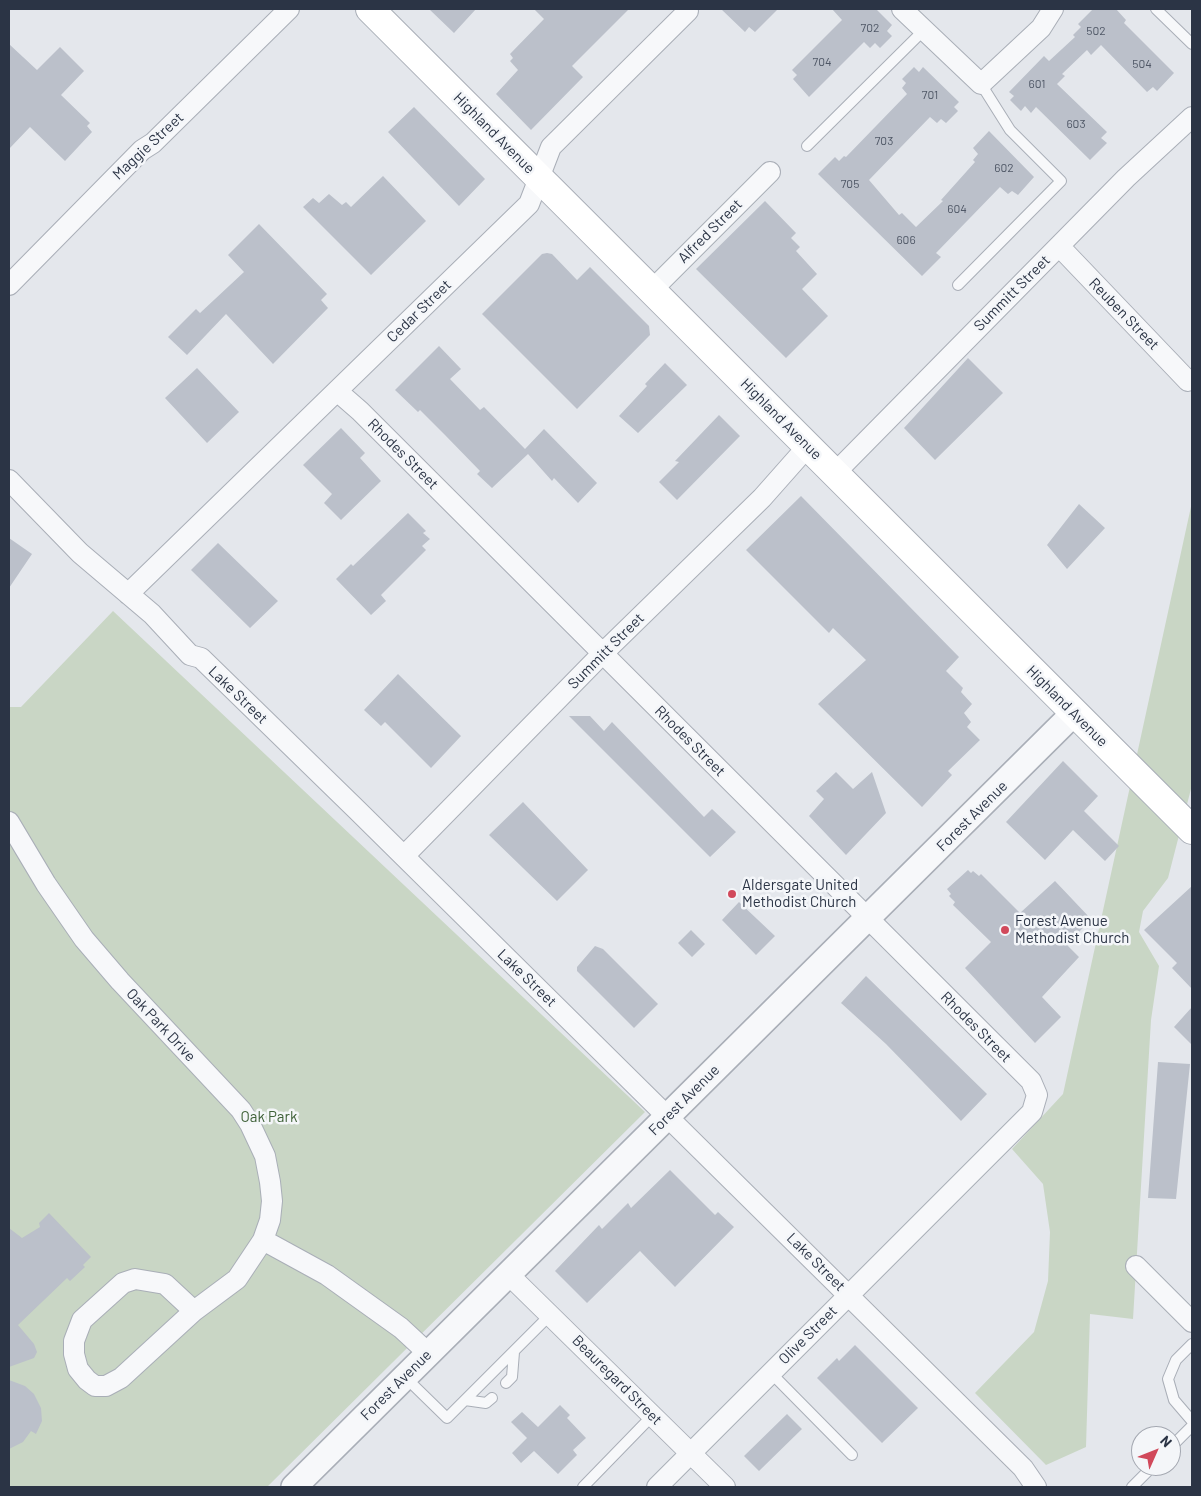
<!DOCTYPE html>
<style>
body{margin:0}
#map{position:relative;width:1201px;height:1496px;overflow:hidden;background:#e4e7ec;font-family:Barlow,sans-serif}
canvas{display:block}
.frame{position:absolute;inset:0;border:10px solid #2b3445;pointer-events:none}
.north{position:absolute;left:1131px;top:1426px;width:50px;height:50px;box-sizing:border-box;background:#f4f6f9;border:1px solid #a4a8b1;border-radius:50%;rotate:46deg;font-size:14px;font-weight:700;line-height:20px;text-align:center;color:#2b3445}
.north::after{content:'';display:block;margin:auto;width:18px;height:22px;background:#d1495b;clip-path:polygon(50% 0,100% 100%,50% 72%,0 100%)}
</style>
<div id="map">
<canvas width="1201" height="1496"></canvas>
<div class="frame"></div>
<div class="north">N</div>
</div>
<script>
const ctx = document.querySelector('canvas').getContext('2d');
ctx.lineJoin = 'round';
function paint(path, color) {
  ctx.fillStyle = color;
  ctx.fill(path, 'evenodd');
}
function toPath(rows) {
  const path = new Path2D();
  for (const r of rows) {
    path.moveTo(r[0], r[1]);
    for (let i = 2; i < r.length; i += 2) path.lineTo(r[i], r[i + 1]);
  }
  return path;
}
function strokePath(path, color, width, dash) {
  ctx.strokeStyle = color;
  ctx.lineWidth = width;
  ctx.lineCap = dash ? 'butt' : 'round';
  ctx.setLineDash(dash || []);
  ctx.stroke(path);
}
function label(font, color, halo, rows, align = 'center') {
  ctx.font = font + ' Barlow,sans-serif';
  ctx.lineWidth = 5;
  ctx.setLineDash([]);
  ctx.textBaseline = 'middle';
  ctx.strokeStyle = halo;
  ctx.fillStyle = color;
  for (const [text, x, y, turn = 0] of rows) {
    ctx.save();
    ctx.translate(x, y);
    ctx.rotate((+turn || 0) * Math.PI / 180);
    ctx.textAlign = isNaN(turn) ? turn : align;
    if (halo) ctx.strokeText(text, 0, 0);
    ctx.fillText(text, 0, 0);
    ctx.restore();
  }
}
paint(toPath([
 [1192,502,1192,785,1168,878,1143,911,1139,932,1159,966,1151,1020,1133,1319,1090,1314,1086,1447,1046,1465,975,1393,1034,1332,1048,1281,1050,1232,1043,1184,1012,1149,1063,1094],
 [113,611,645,1112,267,1487,9,1487,9,707,21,707]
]), '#c9d6c5');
paint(toPath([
 [429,9,476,9,454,33],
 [534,9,629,9,572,66,583,77,531,130,496,94,518,70,510,61,513,58,510,54,544,19],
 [721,9,778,9,755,32,749,27,745,32],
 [832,9,876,9,892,25,887,31,892,36,880,48,875,43,870,48,864,42,809,97,793,79,797,75,792,70,842,20],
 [1093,9,1116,9,1126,20,1124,23,1174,73,1157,91,1153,87,1147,92,1101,45,1091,55,1087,50,1062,74,1065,76,1057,84,1107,132,1101,138,1107,143,1090,160,1036,107,1031,113,1025,106,1021,111,1010,100,1014,96,1009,92,1044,56,1049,61,1075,37,1073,35,1081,27,1078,24],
 [9,44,37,70,60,47,84,71,61,95,90,123,87,126,92,132,65,161,30,127,9,149],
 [914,67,919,72,923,67,959,102,954,107,958,111,946,123,941,119,937,123,930,117,869,180,899,215,902,213,916,227,943,201,941,200,975,162,973,160,978,154,973,148,989,131,1034,177,1018,195,1012,191,1008,194,1000,187,936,253,941,257,922,276,818,174,835,157,839,161,844,156,846,157,907,94,902,88,906,83,902,79],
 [414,107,485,179,459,206,388,132],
 [383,176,426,221,371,275,303,207,313,198,319,203,329,194,342,205,346,202,351,207],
 [765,201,796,233,791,238,800,247,796,251,817,274,802,289,828,316,786,358,696,269],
 [259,224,327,294,321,300,328,308,273,364,226,314,187,355,168,337,196,309,200,313,244,272,228,255],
 [547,253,552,254,577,280,590,267,649,326,650,335,577,409,482,314,542,254],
 [439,346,461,369,450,379,480,410,484,407,525,449,544,429,597,483,578,503,554,478,552,481,528,454,492,488,477,474,480,471,445,435,420,410,418,412,395,390],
 [968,358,1003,393,935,460,904,428],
 [665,363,687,385,638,433,619,416,647,386,645,384],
 [197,368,239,412,207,443,165,398],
 [719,415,740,436,677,500,659,482,679,462,675,461],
 [341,428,365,453,360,458,381,481,341,520,324,503,332,494,303,465],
 [801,496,959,657,946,671,963,688,961,692,972,704,964,713,971,722,967,727,980,740,948,771,952,775,922,807,818,704,866,660,833,628,829,633,746,550],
 [1079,504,1105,528,1067,569,1047,545],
 [408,513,426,531,423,533,430,539,422,546,426,550,381,595,386,601,371,615,336,579,351,564,353,566],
 [9,538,32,554,9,588],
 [218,543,278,601,250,628,191,570],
 [398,674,461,736,431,768,385,722,381,726,364,710],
 [569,716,590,716,604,731,612,722,704,817,712,809,736,832,710,857],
 [1063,761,1098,796,1084,811,1119,846,1105,861,1073,830,1045,860,1006,822],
 [836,772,853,789,872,772,886,813,846,855,809,816,824,799,816,791],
 [523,802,588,870,557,901,489,835],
 [968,870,971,873,973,871,979,876,981,874,1020,913,1055,881,1091,919,1067,945,1079,957,1042,997,1061,1017,1035,1043,965,968,991,942,953,905,955,902,949,896,951,894,947,889],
 [1192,886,1192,989,1172,968,1177,963,1144,930],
 [739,902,775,936,756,955,722,920],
 [691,930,705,944,692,957,678,943],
 [595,946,603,949,658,1004,634,1028,577,971,577,967],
 [866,976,987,1094,961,1121,886,1044,841,1003],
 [1192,1007,1192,1045,1174,1027],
 [1158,1062,1190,1064,1176,1199,1148,1198],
 [670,1170,715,1215,718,1212,734,1227,675,1287,640,1251,587,1303,555,1271,599,1225,602,1229,628,1203,631,1208],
 [49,1213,91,1257,83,1265,85,1267,70,1281,67,1278,18,1325,34,1344,37,1352,34,1358,9,1367,9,1228,22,1238,40,1227,39,1223],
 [855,1345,918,1408,882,1443,817,1378,837,1358,839,1361],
 [9,1380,25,1386,34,1394,41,1408,42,1421,36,1434,31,1431,23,1442,9,1449],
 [560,1405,570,1415,567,1418,586,1438,573,1450,577,1455,558,1474,534,1451,521,1463,512,1453,527,1438,511,1422,522,1412,538,1427],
 [787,1414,802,1429,759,1471,744,1456]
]), '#bbc0ca');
const service = toPath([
 [1156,9,1192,44],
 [807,146,924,30],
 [958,285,1061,181,1010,130,981,84],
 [1192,1344,1176,1360,1168,1379,1174,1400,1192,1421],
 [771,1373,852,1455],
 [405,1377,447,1418,551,1314],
 [506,1383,512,1377,514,1352],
 [465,1400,486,1403,492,1398],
 [1171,1447,1192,1426],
 [583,1487,652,1416],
 [1132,1487,1153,1466]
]);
const minor = toPath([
 [902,9,981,84,1041,28,1053,9],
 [1059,246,1188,381],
 [9,285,142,150,153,143,289,9],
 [652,290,770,172],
 [337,391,360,411,1031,1081,1037,1095,1032,1112,657,1487],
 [835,473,1126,178,1192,117],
 [9,480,80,553,152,614,190,655,201,658,357,810,1023,1468,1036,1487],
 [128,594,529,204,551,147,688,11],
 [9,822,46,884,84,939,120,981,241,1110,250,1124,265,1156,270,1182,272,1201,270,1220,263,1240,237,1279,194,1311,121,1378,106,1386,95,1386,87,1380,78,1369,74,1354,74,1341,82,1320,123,1283,135,1279,165,1284,194,1311],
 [404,856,602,654,762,498,808,446],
 [263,1240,327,1275,401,1328,428,1353],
 [1136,1266,1192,1322],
 [507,1273,725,1487]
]);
const tertiary = toPath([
 [294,1487,1074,713]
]);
const secondary = toPath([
 [370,9,1192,830]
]);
strokePath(service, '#a9aeb7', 12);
strokePath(minor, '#a9aeb7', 22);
strokePath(tertiary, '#a9aeb7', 28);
strokePath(secondary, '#a9aeb7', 30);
strokePath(service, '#f7f8fa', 10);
strokePath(minor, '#f7f8fa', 20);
strokePath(tertiary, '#f7f8fa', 25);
strokePath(secondary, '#fff', 28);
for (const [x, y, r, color] of [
 [732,894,5,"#d1495b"],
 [1005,930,5,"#d1495b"]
]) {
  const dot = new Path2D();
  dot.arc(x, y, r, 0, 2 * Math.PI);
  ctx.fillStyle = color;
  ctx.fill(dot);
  strokePath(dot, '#f4f6f9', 2);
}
label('12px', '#4f5766', null, [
 ["702",870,28],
 ["502",1096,31],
 ["704",822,62],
 ["504",1142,64],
 ["601",1037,84],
 ["701",930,95],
 ["603",1076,124],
 ["703",884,141],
 ["602",1004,168],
 ["705",850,184],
 ["604",957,209],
 ["606",906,240]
]);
label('15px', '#2b3445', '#f4f6f9', [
 ["Highland Avenue",494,133,45],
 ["Maggie Street",148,146,-43],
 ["Alfred Street",710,231,-45],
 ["Summitt Street",1012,293,-45],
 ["Cedar Street",419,311,-44],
 ["Reuben Street",1124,314,46],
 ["Highland Avenue",781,419,45],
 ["Rhodes Street",403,454,45],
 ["Summitt Street",606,651,-45],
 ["Lake Street",238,695,44],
 ["Highland Avenue",1067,706,45],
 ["Rhodes Street",690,741,45],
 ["Forest Avenue",972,816,-45],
 ["Lake Street",527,978,44],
 ["Oak Park Drive",161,1025,47],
 ["Rhodes Street",976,1027,45],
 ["Forest Avenue",684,1100,-45],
 ["Lake Street",816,1262,45],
 ["Olive Street",808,1335,-45],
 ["Beauregard Street",617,1380,45],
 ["Forest Avenue",396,1385,-45]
]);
label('15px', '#2b3445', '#f4f6f9', [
 ["Aldersgate United",742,885],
 ["Methodist Church",742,902],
 ["Forest Avenue",1015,921],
 ["Methodist Church",1015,938]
], 'left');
label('15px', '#3f6138', '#f4f6f9', [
 ["Oak Park",269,1117]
]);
</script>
